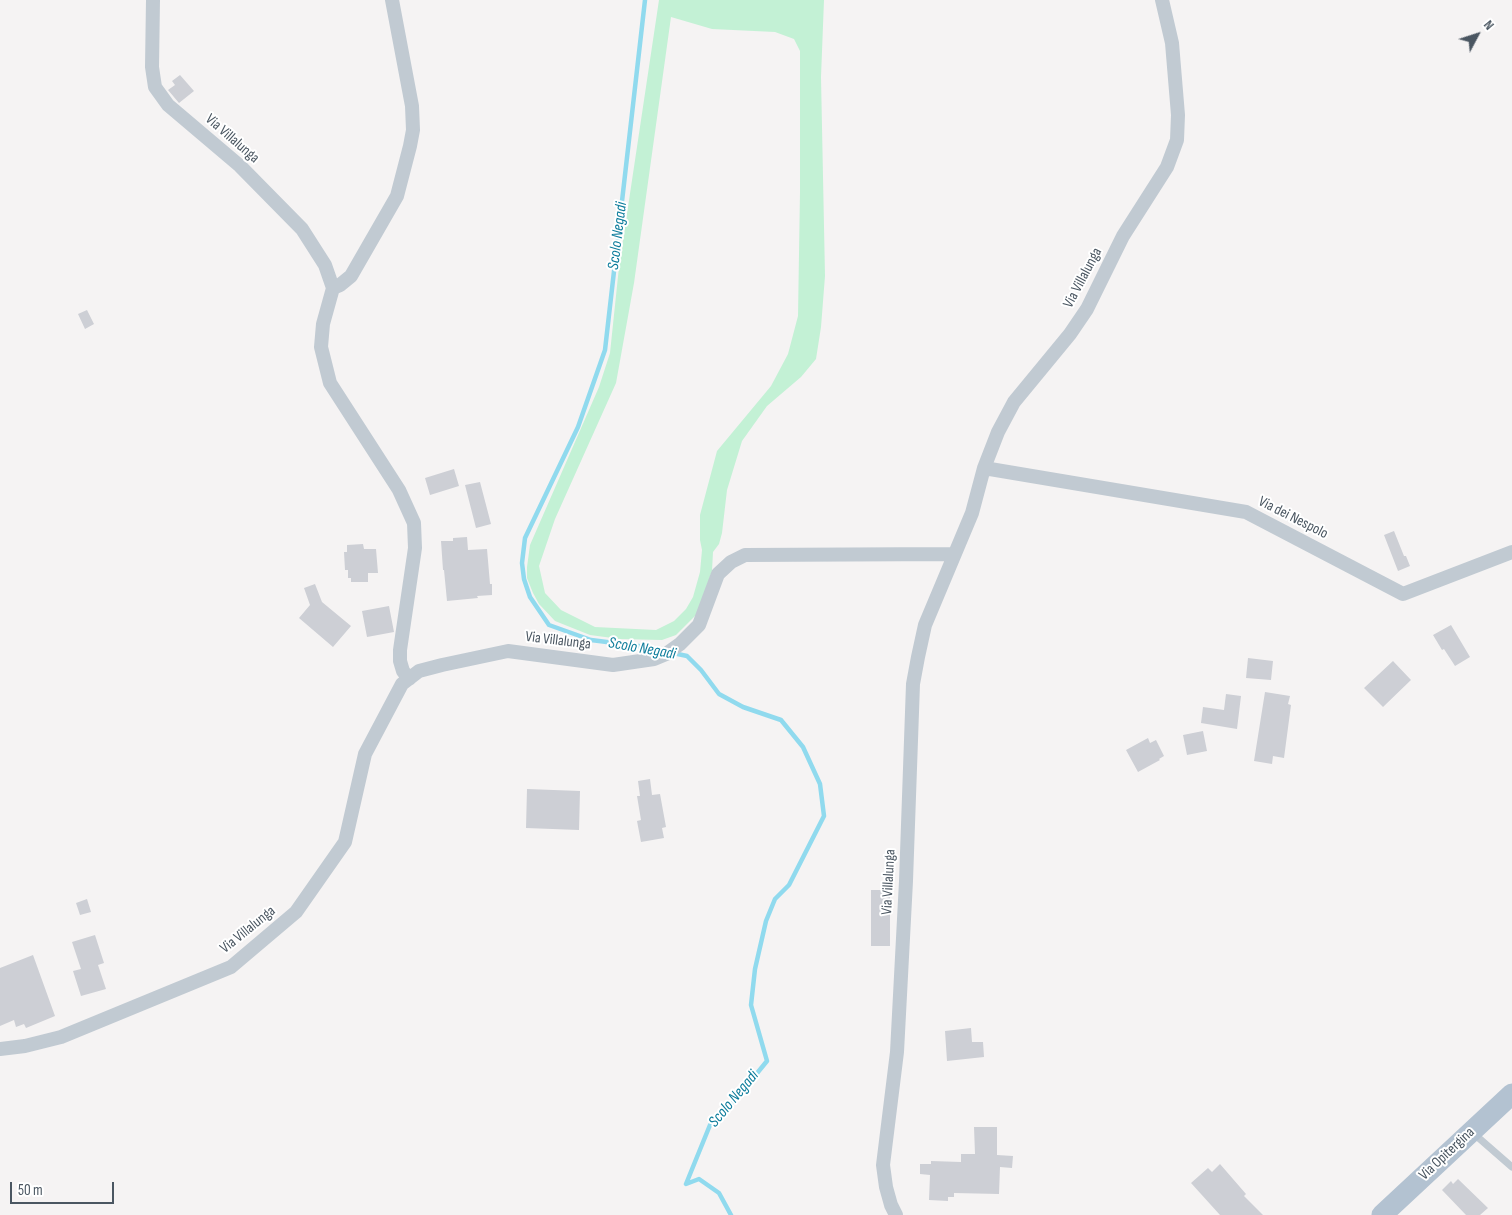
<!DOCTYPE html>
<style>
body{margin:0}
#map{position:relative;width:1512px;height:1215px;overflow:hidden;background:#f5f3f3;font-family:"Sofia Sans Condensed",sans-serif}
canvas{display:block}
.north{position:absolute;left:1452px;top:10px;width:50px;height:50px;-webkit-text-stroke:4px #fff;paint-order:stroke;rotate:50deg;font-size:14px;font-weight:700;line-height:20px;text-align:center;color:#4a5661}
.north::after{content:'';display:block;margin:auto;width:18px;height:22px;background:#4a5661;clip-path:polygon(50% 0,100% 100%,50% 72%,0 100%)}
.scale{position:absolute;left:10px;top:1182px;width:104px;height:22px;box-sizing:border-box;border:2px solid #4a5661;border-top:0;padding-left:6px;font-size:15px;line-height:18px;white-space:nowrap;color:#4a5661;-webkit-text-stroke:4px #fff;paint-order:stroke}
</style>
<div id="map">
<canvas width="1512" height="1215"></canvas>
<div class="north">N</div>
<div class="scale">50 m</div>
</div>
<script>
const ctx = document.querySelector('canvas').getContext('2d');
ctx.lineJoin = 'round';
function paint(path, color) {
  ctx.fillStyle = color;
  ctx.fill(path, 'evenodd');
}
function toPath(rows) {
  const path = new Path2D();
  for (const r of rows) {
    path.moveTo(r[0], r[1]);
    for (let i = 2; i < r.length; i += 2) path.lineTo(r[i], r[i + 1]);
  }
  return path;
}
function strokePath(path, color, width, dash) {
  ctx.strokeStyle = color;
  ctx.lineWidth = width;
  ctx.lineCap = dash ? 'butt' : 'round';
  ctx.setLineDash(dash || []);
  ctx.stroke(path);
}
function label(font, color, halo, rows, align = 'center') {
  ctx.font = font + ' "Sofia Sans Condensed",sans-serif';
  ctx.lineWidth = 4;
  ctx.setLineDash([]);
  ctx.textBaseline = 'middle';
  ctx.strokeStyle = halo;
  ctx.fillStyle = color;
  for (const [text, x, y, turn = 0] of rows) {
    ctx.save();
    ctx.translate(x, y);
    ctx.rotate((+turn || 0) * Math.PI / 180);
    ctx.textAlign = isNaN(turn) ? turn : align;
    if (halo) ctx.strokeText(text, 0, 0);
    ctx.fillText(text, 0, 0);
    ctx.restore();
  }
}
paint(toPath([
 [659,0,824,0,821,77,825,276,821,327,816,359,801,377,767,406,742,441,727,490,722,533,719,544,713,552,712,571,697,614,676,635,662,640,620,639,590,635,555,621,539,604,533,593,527,578,527,567,530,545,599,387,610,353,619,267],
 [671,17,712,29,775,32,794,39,800,51,800,192,798,316,788,354,771,386,717,451,700,515,700,540,702,550,700,572,693,597,686,609,674,621,656,630,595,627,561,610,545,593,539,566,555,519,616,383,634,283]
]), '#c3f1d5');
strokePath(toPath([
 [645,0,605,350,578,427,525,538,522,563,524,579,530,597,549,625,591,640,646,647,663,651],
 [673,653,687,656,701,670,719,694,743,707,781,720,803,747,820,784,824,816,789,885,775,899,766,921,755,969,751,1005,767,1061,736,1099,710,1125,686,1184,699,1179,719,1193,731,1215]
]), '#90daee', 4.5);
paint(toPath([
 [180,75,194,91,179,103,168,90,175,85,172,81],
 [87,310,94,324,85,329,78,314],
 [454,469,459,486,430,495,425,478],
 [480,482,491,524,476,528,465,485],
 [1394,531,1404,556,1406,556,1410,566,1398,571,1384,535],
 [467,537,468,550,487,549,490,584,492,584,492,595,477,596,478,598,447,601,444,570,443,570,441,541,453,541,453,538],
 [363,544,364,549,376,549,378,573,368,573,368,582,351,582,351,578,348,578,348,570,345,570,344,552,347,552,347,545],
 [315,584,322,602,351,626,333,647,299,618,310,605,304,588],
 [389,606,394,632,367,637,362,611],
 [1451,625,1470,657,1455,666,1444,649,1442,650,1433,635],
 [1248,658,1273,661,1271,680,1246,678],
 [1393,661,1411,680,1383,707,1364,688],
 [1265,692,1290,696,1288,704,1291,705,1284,758,1273,756,1272,764,1254,761],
 [1226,694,1241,696,1237,729,1201,723,1203,707,1224,710],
 [1203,731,1207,751,1187,755,1183,735],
 [1148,738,1150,743,1156,740,1164,756,1159,759,1160,760,1138,772,1126,750],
 [650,779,652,795,660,794,666,827,662,828,664,838,641,842,637,821,641,820,637,796,640,796,638,781],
 [527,789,580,791,579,830,526,828],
 [871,890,890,890,890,946,871,946],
 [87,899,91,912,80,915,76,903],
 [95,935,104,963,98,965,106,989,81,996,73,971,81,969,72,942],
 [33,955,55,1016,26,1028,24,1024,16,1027,14,1020,0,1026,0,968],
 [971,1028,972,1042,983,1042,984,1057,947,1061,945,1031],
 [974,1127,997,1127,997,1155,1013,1156,1012,1168,1000,1167,999,1194,954,1193,954,1197,948,1197,948,1201,929,1200,930,1175,920,1174,920,1164,931,1164,931,1161,961,1162,961,1154,975,1154],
 [1220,1164,1246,1194,1244,1196,1263,1215,1220,1215,1191,1183,1208,1168,1212,1172],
 [1458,1179,1488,1208,1480,1215,1466,1215,1442,1190,1451,1181,1453,1184]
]), '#cdcfd5');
strokePath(toPath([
 [1473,1133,1512,1167]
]), '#c1cad2', 7);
strokePath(toPath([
 [153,0,152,67,155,87,168,105,240,166,302,229,325,265,333,288,323,324,321,347,330,383,399,490,414,523,415,548,400,650,400,661,403,671,409,679],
 [333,288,340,285,351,276,397,196,410,146,413,130,412,106,392,0],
 [984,468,1246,512,1403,594,1512,552],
 [0,1049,25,1046,61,1037,231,967,296,912,345,842,365,754,402,684,419,671,442,665,508,651,613,665,654,659,666,654,680,644,699,625,718,574,731,562,745,555,954,554],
 [896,1215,891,1205,886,1187,883,1165,897,1052,906,881,913,684,918,657,925,625,972,513,984,468,998,432,1014,402,1070,334,1087,309,1123,236,1167,167,1177,140,1178,115,1172,43,1162,0]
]), '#c1cad2', 14);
strokePath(toPath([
 [1382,1215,1512,1094]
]), '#b3c2d1', 21);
label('15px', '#4a5661', '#fff', [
 ["Via Villalunga",232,139,41],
 ["Via Villalunga",1083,278,-62],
 ["Via dei Nespolo",1293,518,27],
 ["Via Villalunga",558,641,7],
 ["Via Villalunga",889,882,-87],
 ["Via Villalunga",248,930,-39],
 ["Via Opitergina",1447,1154,-43]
]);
label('italic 16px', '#0c7c9b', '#fff', [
 ["Scolo Negadi",618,236,-83],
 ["Scolo Negadi",642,649,10],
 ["Scolo Negadi",734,1099,-50]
]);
</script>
